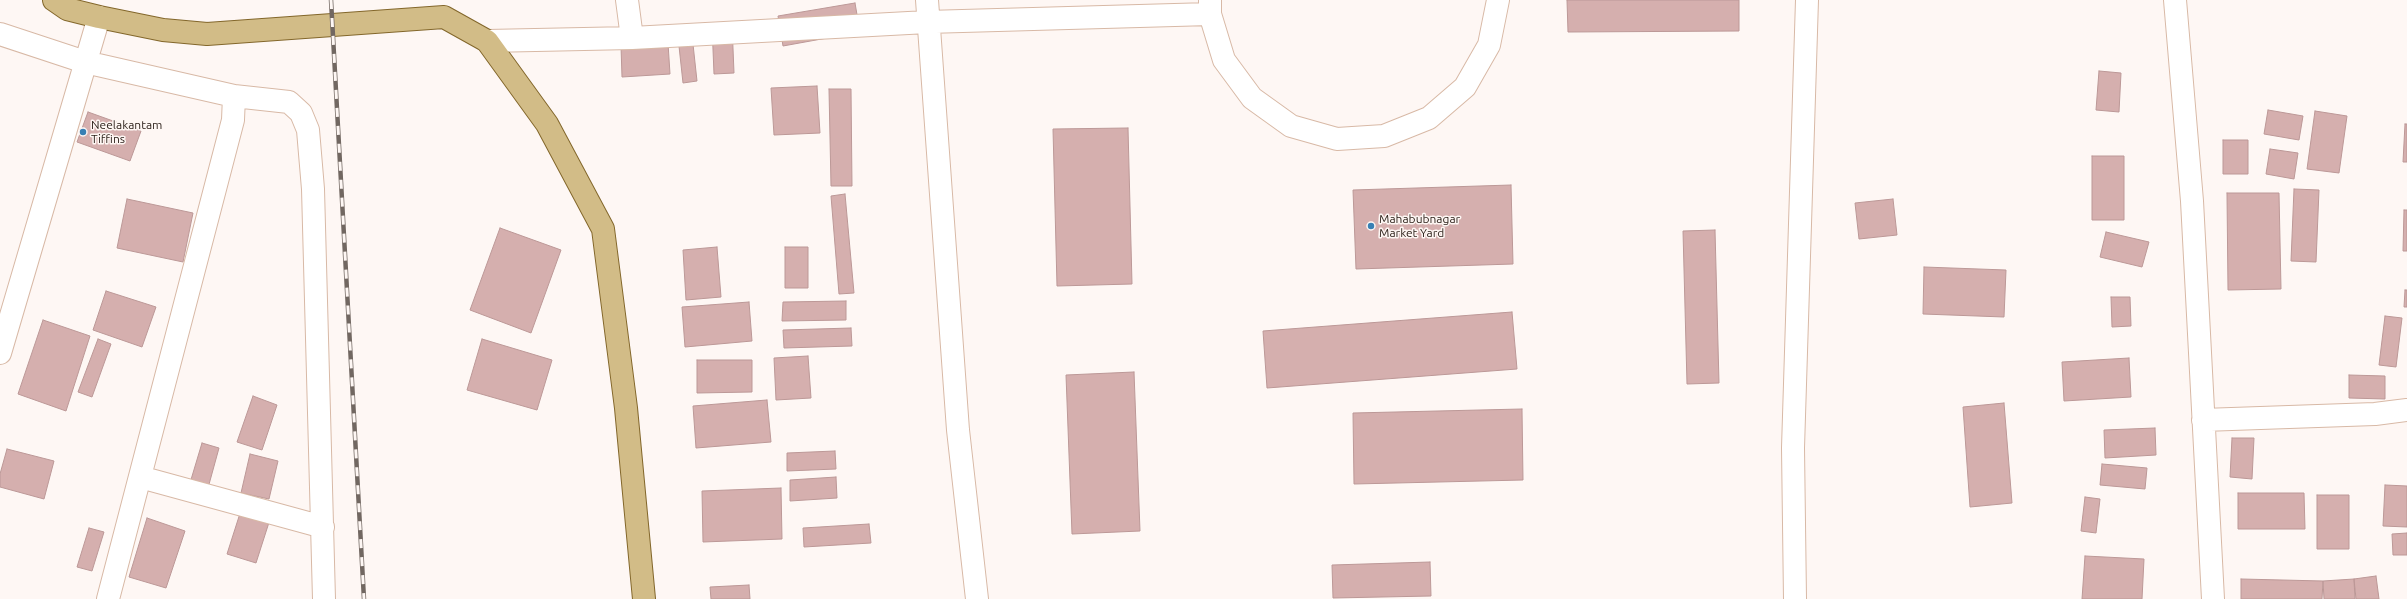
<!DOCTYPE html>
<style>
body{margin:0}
canvas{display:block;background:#fef7f4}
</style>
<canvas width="2407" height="599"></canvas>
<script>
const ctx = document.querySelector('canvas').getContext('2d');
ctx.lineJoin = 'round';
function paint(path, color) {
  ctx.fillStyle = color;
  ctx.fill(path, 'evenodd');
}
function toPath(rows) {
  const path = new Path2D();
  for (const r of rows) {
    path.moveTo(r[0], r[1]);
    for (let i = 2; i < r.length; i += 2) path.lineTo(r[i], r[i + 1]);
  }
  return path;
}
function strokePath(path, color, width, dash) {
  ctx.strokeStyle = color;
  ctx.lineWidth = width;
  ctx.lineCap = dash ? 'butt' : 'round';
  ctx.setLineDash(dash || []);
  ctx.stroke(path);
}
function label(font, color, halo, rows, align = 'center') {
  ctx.font = font + ' Ubuntu,sans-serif';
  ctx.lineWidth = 3;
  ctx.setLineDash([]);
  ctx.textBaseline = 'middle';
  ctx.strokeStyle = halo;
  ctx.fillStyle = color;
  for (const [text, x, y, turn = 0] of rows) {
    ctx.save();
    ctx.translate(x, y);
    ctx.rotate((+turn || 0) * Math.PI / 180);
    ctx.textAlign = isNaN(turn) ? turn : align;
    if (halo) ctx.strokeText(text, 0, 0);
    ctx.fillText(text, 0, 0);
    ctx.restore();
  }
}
const building = toPath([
 [1567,0,1739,0,1739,31,1568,32,1567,0],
 [855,3,860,32,783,46,778,16,855,3],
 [732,24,734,73,714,74,712,25,732,24],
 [692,35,697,81,683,83,678,37,692,35],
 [668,43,670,74,622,77,621,46,668,43],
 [2099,71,2121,73,2119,112,2096,110,2099,71],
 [817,86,820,133,774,135,771,88,817,86],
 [829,89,851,89,852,186,831,186,829,89],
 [2268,110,2303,116,2299,140,2264,134,2268,110],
 [2315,111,2347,116,2339,173,2307,169,2315,111],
 [88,112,141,131,130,161,77,142,88,112],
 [2405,124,2407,124,2407,162,2403,162,2405,124],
 [1128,128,1132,284,1057,286,1053,129,1128,128],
 [2223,140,2248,140,2248,174,2223,174,2223,140],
 [2270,149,2298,153,2294,179,2266,174,2270,149],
 [2092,156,2124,156,2124,220,2092,220,2092,156],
 [1511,185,1513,264,1356,269,1353,190,1511,185],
 [2294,189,2319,190,2316,262,2291,261,2294,189],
 [2227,193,2279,193,2281,289,2228,290,2227,193],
 [845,194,854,293,839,294,831,196,845,194],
 [127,199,193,213,183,262,117,248,127,199],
 [1893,199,1897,235,1859,239,1855,203,1893,199],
 [2404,210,2407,210,2407,251,2403,251,2404,210],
 [500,228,561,250,531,333,470,310,500,228],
 [1715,230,1719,383,1687,384,1683,231,1715,230],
 [2106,232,2149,242,2142,267,2100,257,2106,232],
 [717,247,721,297,686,300,683,250,717,247],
 [785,247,808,247,808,288,785,288,785,247],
 [1924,267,2006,270,2004,317,1923,314,1924,267],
 [2405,290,2407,290,2407,307,2404,307,2405,290],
 [106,291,156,307,142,347,93,330,106,291],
 [2111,297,2130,297,2131,326,2112,327,2111,297],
 [846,301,846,320,782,321,783,302,846,301],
 [749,302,752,341,685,347,682,307,749,302],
 [1512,312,1517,369,1267,388,1263,331,1512,312],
 [2385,316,2402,318,2396,367,2379,365,2385,316],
 [43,320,90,336,66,411,18,394,43,320],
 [851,328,852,346,784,348,783,330,851,328],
 [98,339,111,344,92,397,78,392,98,339],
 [482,339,552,360,537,410,467,390,482,339],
 [808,356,811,398,776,400,774,358,808,356],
 [2129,358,2131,397,2064,401,2062,362,2129,358],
 [697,360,752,360,752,392,697,393,697,360],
 [1134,372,1140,531,1072,534,1066,375,1134,372],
 [2349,375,2385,376,2385,399,2349,398,2349,375],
 [253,396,277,405,262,450,237,442,253,396],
 [767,400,771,442,696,448,693,406,767,400],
 [2004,403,2012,503,1970,507,1963,407,2004,403],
 [1522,409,1523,480,1354,484,1353,413,1522,409],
 [2155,428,2156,455,2105,458,2104,430,2155,428],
 [2232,438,2254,438,2252,479,2230,477,2232,438],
 [202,443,219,448,208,488,190,483,202,443],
 [7,449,54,461,44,499,0,487,0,474,7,449],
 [835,451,836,469,787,471,787,453,835,451],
 [250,454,278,461,269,499,241,493,250,454],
 [2102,464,2147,468,2145,489,2100,485,2102,464],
 [836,477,837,498,790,501,790,480,836,477],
 [2385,485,2407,486,2407,527,2383,526,2385,485],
 [781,488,782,539,703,542,702,491,781,488],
 [2238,493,2304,493,2305,529,2238,529,2238,493],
 [2317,495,2349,495,2349,549,2317,549,2317,495],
 [2085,497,2100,499,2096,533,2081,531,2085,497],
 [243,504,272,513,256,563,227,554,243,504],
 [147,518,185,531,166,588,129,577,147,518],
 [869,524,871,543,804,547,803,528,869,524],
 [89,528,104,532,92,571,77,567,89,528],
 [2407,533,2407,555,2393,555,2392,534,2407,533],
 [2085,556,2144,559,2142,599,2082,599,2085,556],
 [1430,562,1431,596,1333,598,1332,565,1430,562],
 [2376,576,2379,599,2356,599,2354,579,2376,576],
 [2241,579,2323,581,2322,599,2241,599,2241,579],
 [2354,579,2355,599,2324,599,2323,581,2354,579],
 [749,585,750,599,711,599,710,587,749,585]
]);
paint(building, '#d5afae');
strokePath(building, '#bc9897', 1);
const minor = toPath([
 [927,0,958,430,977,599],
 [1210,0,1210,14,1224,60,1252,98,1291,126,1337,139,1384,136,1429,118,1465,87,1489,45,1498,0],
 [2175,0,2192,201,2213,599],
 [0,34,85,62,234,96,233,120,108,599],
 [632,38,927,22,1210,14],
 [487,41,632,38,627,0],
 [234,96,289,102,301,113,308,130,313,189,324,599],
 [0,353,99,17],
 [2203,420,2375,414,2407,410],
 [140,477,323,527],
 [1795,599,1793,448,1807,0]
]);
const major = toPath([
 [54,0,67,9,99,17,163,30,207,34,444,17,487,41,547,124,603,229,626,408,644,599]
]);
strokePath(minor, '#d8b9a6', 24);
strokePath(major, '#83672b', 24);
strokePath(minor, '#fff', 22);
strokePath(major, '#d2bc87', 22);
const rail = toPath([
 [331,0,364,599]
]);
strokePath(rail, '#716761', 4.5);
strokePath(rail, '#fef7f4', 3, [9]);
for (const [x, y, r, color] of [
 [83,132,4,"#3880b4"],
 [1371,226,4,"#3880b4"]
]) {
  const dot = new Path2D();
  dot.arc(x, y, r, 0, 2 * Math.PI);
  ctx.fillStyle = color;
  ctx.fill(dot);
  strokePath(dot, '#fef7f4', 1.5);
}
label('12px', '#281c15', '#fef7f4', [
 ["Neelakantam",91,125],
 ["Tiffins",91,139],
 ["Mahabubnagar",1379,219],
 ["Market Yard",1379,233]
], 'left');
</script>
